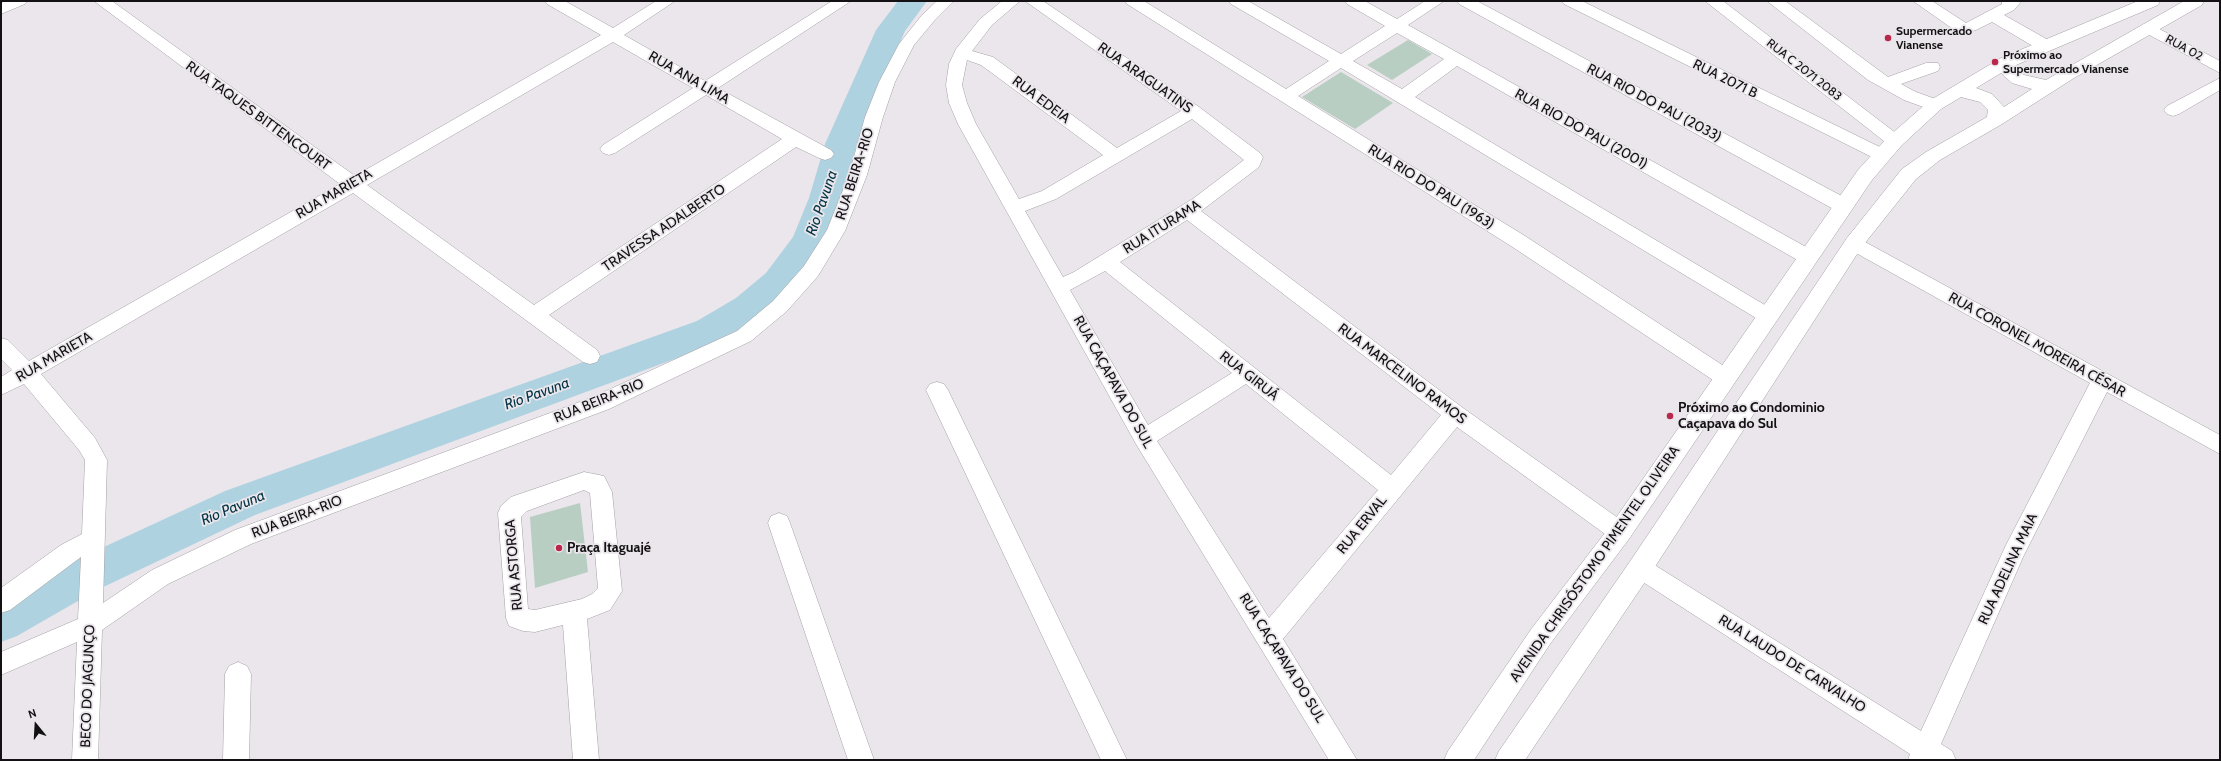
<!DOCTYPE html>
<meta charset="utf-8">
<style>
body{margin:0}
#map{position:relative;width:2221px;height:761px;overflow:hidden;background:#eae6eb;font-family:Cabin,sans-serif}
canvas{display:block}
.frame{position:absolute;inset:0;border:2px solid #131113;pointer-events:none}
.north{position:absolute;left:16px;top:705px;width:40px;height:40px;-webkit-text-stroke:3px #eae6eb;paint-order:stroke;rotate:342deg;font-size:11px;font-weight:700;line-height:16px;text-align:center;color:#131113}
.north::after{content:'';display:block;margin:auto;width:14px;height:18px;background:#131113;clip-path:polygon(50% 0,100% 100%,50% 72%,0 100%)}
</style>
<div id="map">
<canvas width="2221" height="761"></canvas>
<div class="frame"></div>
<div class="north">N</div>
</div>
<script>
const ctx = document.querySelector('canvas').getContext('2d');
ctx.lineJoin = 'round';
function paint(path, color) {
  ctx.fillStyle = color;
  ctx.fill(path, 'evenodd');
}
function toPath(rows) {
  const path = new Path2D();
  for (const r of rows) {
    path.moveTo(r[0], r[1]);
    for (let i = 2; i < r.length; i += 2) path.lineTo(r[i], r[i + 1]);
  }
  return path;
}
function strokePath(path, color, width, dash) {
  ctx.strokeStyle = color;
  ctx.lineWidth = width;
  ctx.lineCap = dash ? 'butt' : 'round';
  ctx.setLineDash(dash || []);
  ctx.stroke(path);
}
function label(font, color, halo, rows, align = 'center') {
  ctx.font = font + ' Cabin,sans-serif';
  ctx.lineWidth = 3.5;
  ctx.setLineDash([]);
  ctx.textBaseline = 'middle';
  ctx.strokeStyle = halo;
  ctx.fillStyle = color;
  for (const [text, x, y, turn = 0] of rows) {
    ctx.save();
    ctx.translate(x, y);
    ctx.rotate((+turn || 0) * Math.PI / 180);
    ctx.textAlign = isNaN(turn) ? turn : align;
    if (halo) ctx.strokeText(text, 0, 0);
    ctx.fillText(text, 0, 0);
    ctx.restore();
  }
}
paint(toPath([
 [1408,40,1432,54,1392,80,1367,65],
 [1341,72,1393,103,1355,129,1302,97],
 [580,503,588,572,535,588,530,517]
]), '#b9cec2');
paint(toPath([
 [898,1,927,1,905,31,857,144,843,198,826,241,792,291,762,316,723,341,255,515,97,590,17,636,1,642,1,600,67,564,225,491,697,321,736,298,766,273,793,237,809,198,825,144,876,30,898,1]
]), '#afd2e1');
const minor = toPath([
 [6,1,27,1,25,4,1,14,1,3,6,1],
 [94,1,112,1,355,176,601,35,547,4,545,1,565,1,613,28,656,1,675,1,624,35,705,81,832,1,851,1,718,88,831,150,834,154,831,158,825,160,819,158,796,147,549,315,597,350,600,356,597,362,590,364,583,362,353,193,41,374,95,438,107,460,103,603,152,570,235,530,593,397,737,331,773,301,804,266,827,230,849,175,865,117,879,82,899,44,922,15,937,1,954,1,934,21,914,45,895,82,883,117,867,175,845,231,818,276,787,311,751,341,609,409,251,544,168,584,102,630,98,760,72,760,77,642,1,675,1,652,78,619,81,557,10,610,1,613,1,588,61,545,82,534,85,460,79,450,24,384,1,395,1,377,12,370,1,359,1,338,8,340,29,361,340,184,94,1],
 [613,42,693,88,603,145,600,149,603,153,609,155,615,153,706,95,782,139,534,305,367,185,613,42],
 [1002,1,1020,1,992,25,972,51,993,57,1117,148,1181,111,1025,1,1043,1,1199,107,1260,153,1263,157,1259,167,1201,211,1463,408,1628,525,1632,532,1628,539,1620,542,1612,539,1457,427,1283,639,1357,760,1329,760,1136,444,958,124,949,103,946,85,949,64,956,49,980,19,1002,1],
 [967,60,981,65,1103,155,1042,191,1019,199,976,124,967,103,962,85,967,60],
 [1192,119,1244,160,1194,198,1074,272,1063,277,1025,211,1056,199,1192,119],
 [1187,220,1441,415,1391,475,1120,262,1187,220],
 [1105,271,1232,373,1148,425,1070,290,1105,271],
 [1246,384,1378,490,1269,618,1157,441,1246,384],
 [1125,1,1144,1,1286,89,1329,61,1231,4,1229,1,1248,1,1341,54,1385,26,1347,4,1345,1,1365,1,1397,19,1425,1,1444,1,1408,25,1815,252,1818,257,1815,262,1808,264,1801,262,1457,66,1415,97,1775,311,1778,316,1775,321,1768,323,1761,321,1341,68,1298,96,1525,236,1733,372,1736,378,1733,384,1726,386,1719,384,1511,246,1127,4,1125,1],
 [1397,33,1444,59,1402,89,1353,61,1397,33],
 [1457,1,1477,1,1851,201,1853,206,1851,211,1844,212,1837,211,1459,4,1457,1],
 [1562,1,1582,1,1888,151,1891,155,1888,159,1882,161,1876,159,1564,4,1562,1],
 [1705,1,1723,1,1901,137,1904,141,1901,145,1895,147,1889,145,1705,1],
 [1767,1,1785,1,1888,77,1926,63,1938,63,1940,67,1938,71,1901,84,1916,92,1941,101,1944,105,1941,109,1935,110,1929,109,1904,100,1868,80,1767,1],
 [1913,1,1932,1,1966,23,2002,4,2002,1,2019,1,2020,3,2014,10,2004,15,2050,41,2052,45,2050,49,2044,50,2038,49,1992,22,1976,30,1965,33,1953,29,1913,1],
 [2148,23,2220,61,2220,73,2142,31,2140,28,2142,25,2148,23],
 [2220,78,2220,90,2179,114,2173,116,2167,114,2164,110,2167,106,2220,78],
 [1854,236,2220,435,2220,454,2107,392,2024,555,1941,744,1952,751,1956,760,1908,760,1910,754,1632,575,1628,568,1632,561,1640,558,1648,561,1921,731,2006,545,2090,383,1847,248,1844,243,1847,238,1854,236],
 [937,382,944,384,948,390,1127,760,1101,760,926,390,930,384,937,382],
 [584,472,604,476,612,492,622,591,610,610,587,619,599,760,573,760,563,625,535,632,523,631,509,626,506,618,498,513,501,506,511,497,584,472],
 [584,490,590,493,598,588,592,594,582,599,535,610,528,609,521,517,527,511,584,490],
 [779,513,787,516,790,523,874,760,848,760,768,523,771,516,779,513],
 [238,662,247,666,251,674,249,760,223,760,225,674,229,666,238,662]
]);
const major = toPath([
 [2138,1,2160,1,2158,5,2016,65,2017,70,2024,75,2046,80,2184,1,2204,1,2202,5,2074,78,2002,124,1940,160,1916,179,1861,248,1649,576,1525,760,1495,760,1499,751,1631,560,1847,238,1902,169,1926,152,1987,117,1988,110,1980,102,1961,97,1941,109,1902,145,1872,180,1629,539,1550,644,1474,760,1444,760,1448,751,1532,628,1611,525,1858,170,1888,137,1929,101,2001,58,2138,1],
 [2001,73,2012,83,2032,89,2004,107,1992,94,1976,88,2001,73]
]);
strokePath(minor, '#a4a0a5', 1);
strokePath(major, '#a4a0a5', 1);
paint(minor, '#fff');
paint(major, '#fff');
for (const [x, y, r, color] of [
 [1888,38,4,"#b9284a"],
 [1995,62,4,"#b9284a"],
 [1670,416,4,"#b9284a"],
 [559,548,4,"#b9284a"]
]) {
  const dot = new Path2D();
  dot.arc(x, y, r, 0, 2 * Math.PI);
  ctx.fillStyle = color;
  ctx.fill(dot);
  strokePath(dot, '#eae6eb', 1.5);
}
label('bold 12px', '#131113', '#eae6eb', [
 ["Supermercado",1896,31],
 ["Vianense",1896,45],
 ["Próximo ao",2003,55],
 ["Supermercado Vianense",2003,69]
], 'left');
label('12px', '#131113', '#eae6eb', [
 ["RUA 02",2184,48,29],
 ["RUA C 2071 2083",1804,70,38]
]);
label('14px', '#131113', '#eae6eb', [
 ["RUA ANA LIMA",689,78,30],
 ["RUA ARAGUATINS",1145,78,35],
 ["RUA 2071 B",1725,79,26],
 ["RUA EDEIA",1041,100,37],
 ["RUA RIO DO PAU (2033)",1654,103,28],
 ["RUA TAQUES BITTENCOURT",258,116,36],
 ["RUA RIO DO PAU (2001)",1581,129,29],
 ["RUA BEIRA-RIO",855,174,-72],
 ["RUA RIO DO PAU (1963)",1431,187,32],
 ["RUA MARIETA",334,194,-30],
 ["RUA ITURAMA",1162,227,-32],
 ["TRAVESSA ADALBERTO",664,228,-34],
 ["RUA CORONEL MOREIRA CÉSAR",2037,345,29],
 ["RUA MARIETA",54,357,-30],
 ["RUA MARCELINO RAMOS",1402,374,37],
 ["RUA GIRUÁ",1249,376,38],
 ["RUA CAÇAPAVA DO SUL",1113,382,61],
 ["RUA BEIRA-RIO",599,401,-22],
 ["RUA BEIRA-RIO",297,517,-21],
 ["RUA ERVAL",1362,525,-51],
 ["AVENIDA CHRISÓSTOMO PIMENTEL OLIVEIRA",1595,564,-55],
 ["RUA ASTORGA",514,565,-95],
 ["RUA ADELINA MAIA",2008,569,-65],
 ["RUA CAÇAPAVA DO SUL",1282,658,58],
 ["RUA LAUDO DE CARVALHO",1792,664,32],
 ["BECO DO JAGUNÇO",88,686,-88]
]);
label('bold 14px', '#131113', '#eae6eb', [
 ["Próximo ao Condominio",1678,408],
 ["Caçapava do Sul",1678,424],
 ["Praça Itaguajé",567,548]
], 'left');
label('italic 15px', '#034', '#eae6eb', [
 ["Rio Pavuna",822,203,-71],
 ["Rio Pavuna",537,394,-20],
 ["Rio Pavuna",233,508,-23]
]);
</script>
